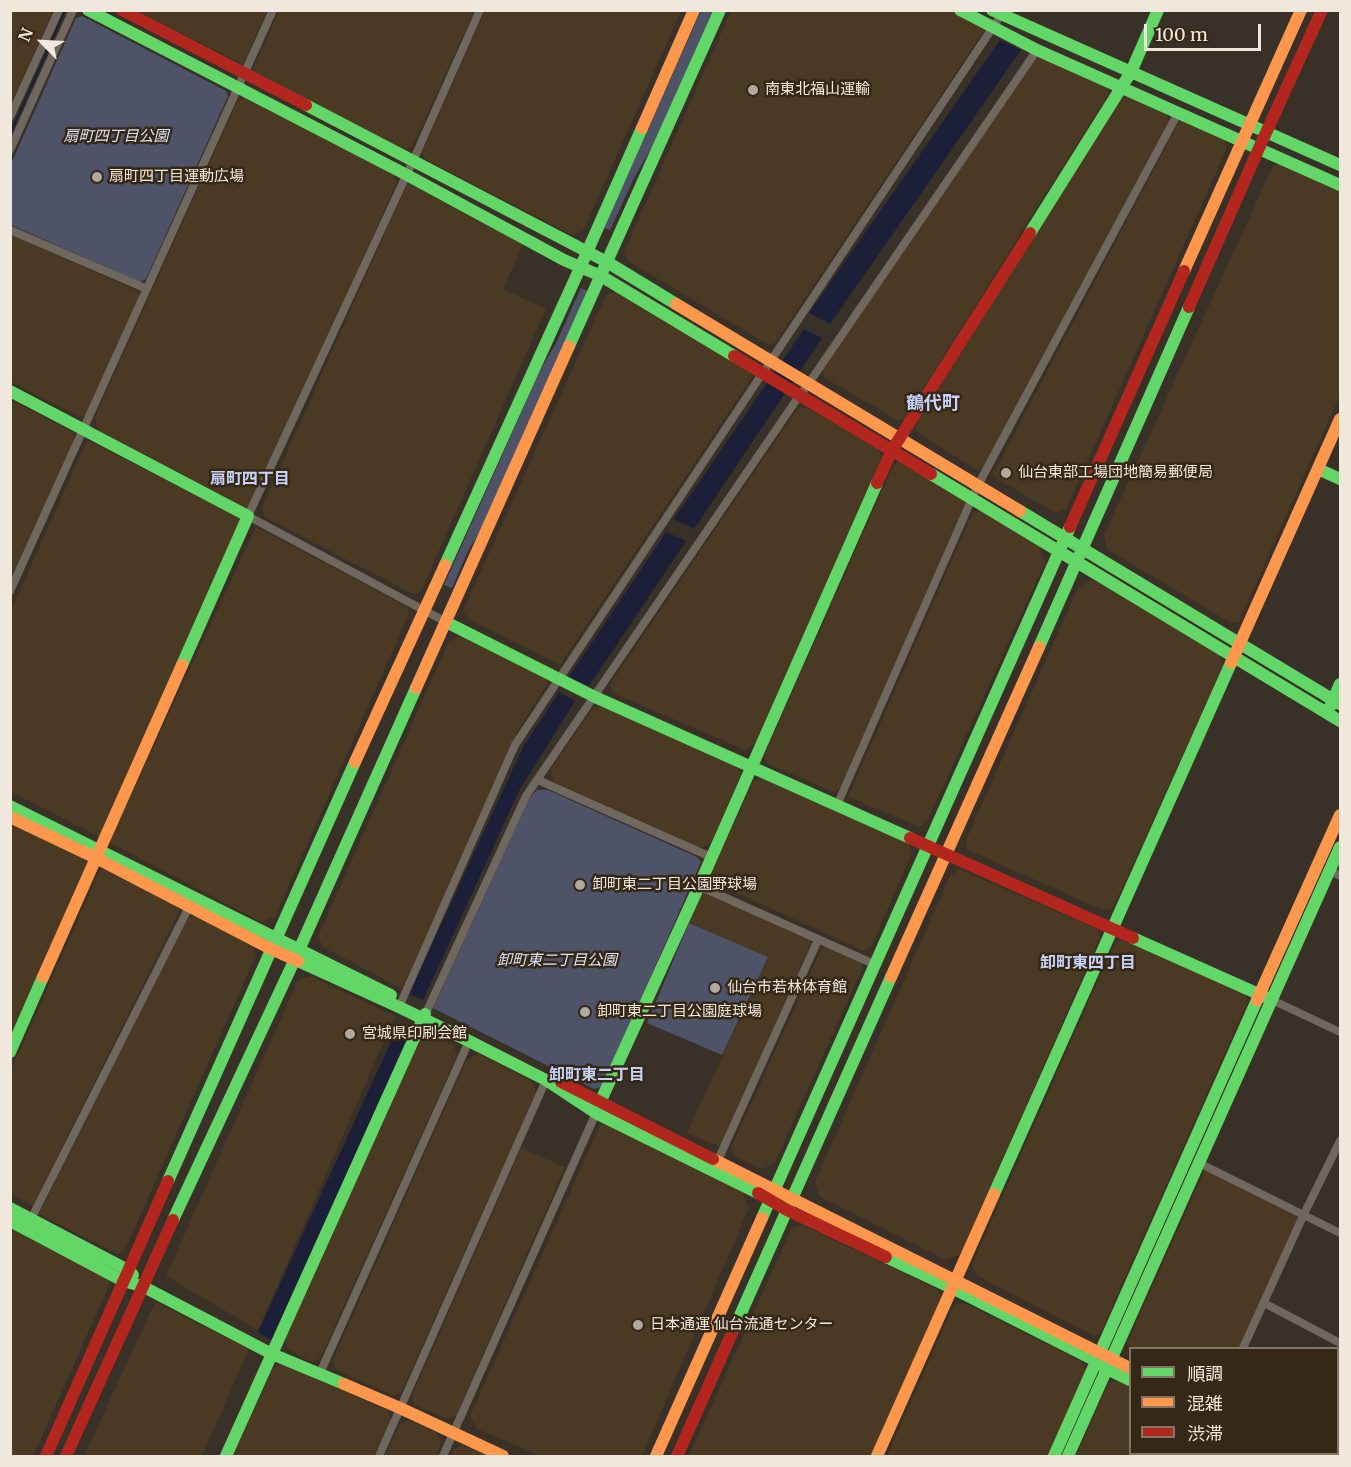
<!DOCTYPE html>
<meta charset="utf-8">
<style>
body{margin:0}
#map{position:relative;width:1351px;height:1467px;overflow:hidden;background:#393128;font-family:Merriweather,"Noto Sans JP",serif}
canvas{display:block}
.frame{position:absolute;inset:0;border:12px solid #f1e8dd;pointer-events:none}
.legend{position:absolute;left:1129px;top:1347px;width:210px;height:108px;box-sizing:border-box;background:#362816;border:2px solid #817566;margin:0;padding:8px 10px;list-style:none;font-size:18px;color:#f1e8dd}
.legend li{display:flex;align-items:center;gap:12px;height:30px}
.legend b{width:30px;border:2px solid #817566}
.north{position:absolute;left:12px;top:12px;width:60px;height:60px;-webkit-text-stroke:4px #362816;paint-order:stroke;rotate:294deg;font-size:16px;font-weight:700;line-height:24px;text-align:center;color:#f1e8dd}
.north::after{content:'';display:block;margin:auto;width:21px;height:27px;background:#f1e8dd;clip-path:polygon(50% 0,100% 100%,50% 72%,0 100%)}
.scale{position:absolute;left:1144px;top:24px;width:117px;height:27px;box-sizing:border-box;border:3px solid #f1e8dd;border-top:0;padding-left:8px;font-size:18px;line-height:21px;white-space:nowrap;color:#f1e8dd;-webkit-text-stroke:4px #362816;paint-order:stroke}
</style>
<div id="map">
<canvas width="1351" height="1467"></canvas>
<div class="frame"></div>
<ul class="legend">
<li><b style="height:8px;background:#63d668"></b>順調</li>
<li><b style="height:8px;background:#ff974d"></b>混雑</li>
<li><b style="height:8px;background:#b3261e"></b>渋滞</li>
</ul>
<div class="north">N</div>
<div class="scale">100 m</div>
</div>
<script>
const ctx = document.querySelector('canvas').getContext('2d');
ctx.lineJoin = 'round';
function paint(path, color) {
  ctx.fillStyle = color;
  ctx.fill(path, 'evenodd');
}
function toPath(rows) {
  const path = new Path2D();
  for (const r of rows) {
    path.moveTo(r[0], r[1]);
    for (let i = 2; i < r.length; i += 2) path.lineTo(r[i], r[i + 1]);
  }
  return path;
}
function strokePath(path, color, width, dash) {
  ctx.strokeStyle = color;
  ctx.lineWidth = width;
  ctx.lineCap = dash ? 'butt' : 'round';
  ctx.setLineDash(dash || []);
  ctx.stroke(path);
}
function label(font, color, halo, rows, align = 'center') {
  ctx.font = font + ' Merriweather,"Noto Sans JP",serif';
  ctx.lineWidth = 5;
  ctx.setLineDash([]);
  ctx.textBaseline = 'middle';
  ctx.strokeStyle = halo;
  ctx.fillStyle = color;
  for (const [text, x, y, turn = 0] of rows) {
    ctx.save();
    ctx.translate(x, y);
    ctx.rotate((+turn || 0) * Math.PI / 180);
    ctx.textAlign = isNaN(turn) ? turn : align;
    if (halo) ctx.strokeText(text, 0, 0);
    ctx.fillText(text, 0, 0);
    ctx.restore();
  }
}
paint(toPath([
 [11,10,53,11,11,105,10,11],
 [137,11,267,11,243,64],
 [279,11,474,11,413,146,405,150,251,73],
 [485,11,681,11,583,231,572,235,425,159,422,152],
 [731,11,957,11,985,29,775,343,769,345,628,261,624,252],
 [1046,57,1106,82,1109,93,904,419,897,420,824,377,823,369,1034,60],
 [1132,96,1165,110,1169,121,983,468,978,471,916,431,915,426,1120,99],
 [244,97,393,174,397,182,252,506,248,509,98,430,95,417,237,102],
 [1180,120,1223,135,1227,148,1066,509,1056,513,997,479,993,474],
 [1281,163,1340,189,1340,395,1239,622,1231,623,1107,549,1104,535,1273,166],
 [413,183,524,242,503,289,546,309,421,591,415,595,264,517,262,508,406,186],
 [10,234,137,291,139,297,87,413,82,418,11,382],
 [617,291,751,372,752,377,560,665,468,619,463,611,606,295],
 [11,400,73,432,75,440,11,583],
 [806,407,877,448,882,457,755,744,745,750,613,693,610,684,798,408],
 [89,441,242,519,102,838,11,792,11,610,85,445],
 [901,461,964,499,966,505,840,788,834,792,768,764,764,756,894,464],
 [981,510,1040,547,1045,562,927,822,920,827,848,797,973,512],
 [256,527,408,607,408,616,275,917,261,922,109,842],
 [1092,579,1220,655,1223,666,1113,908,1103,910,968,850,966,840,1078,588],
 [463,635,543,677,548,683,520,727,402,989,323,947,318,936,449,641],
 [602,705,737,765,741,774,711,843,701,848,554,782,550,770,593,708],
 [763,777,908,843,912,853,872,945,864,951,715,883,711,873,754,781],
 [11,824,90,862,11,1044],
 [101,868,181,908,33,1206,11,1193,11,1070],
 [959,869,1097,929,1100,937,961,1254,946,1260,819,1196,815,1182,950,876],
 [708,891,809,937,811,943,723,1143,719,1146,687,1133,768,958,689,923,702,893],
 [197,916,252,944,256,955,124,1252,118,1254,39,1214,186,919],
 [1122,940,1246,994,1247,1003,1100,1334,1094,1336,976,1275,972,1265,1115,942],
 [827,946,859,960,863,967,775,1162,762,1169,736,1157,731,1148,821,950],
 [310,976,395,1016,258,1330,166,1276,298,980],
 [430,1033,454,1046,457,1056,321,1357,312,1362,288,1349,284,1336,422,1035],
 [478,1054,533,1082,536,1093,402,1391,395,1396,338,1371,332,1362,466,1061],
 [608,1123,741,1189,749,1208,642,1456,542,1456,477,1429,470,1416,600,1125],
 [521,1148,565,1167,456,1416,448,1419,414,1405,412,1396],
 [1205,1169,1300,1215,1239,1348,1130,1348,1130,1351,1127,1343],
 [10,1225,106,1277,110,1283,33,1456,11,1456],
 [802,1225,937,1289,942,1298,871,1456,689,1456,792,1228],
 [155,1302,249,1349,202,1456,84,1456],
 [964,1303,1081,1361,1086,1371,1048,1456,887,1456,954,1305],
 [281,1364,387,1410,391,1420,374,1456,233,1456,273,1368],
 [1117,1381,1130,1387,1130,1454,1194,1454,1193,1456,1076,1456,1109,1383],
 [408,1420,437,1433,442,1442,436,1456,385,1456,400,1424],
 [462,1445,489,1456,450,1456,453,1450]
]), '#4a3923');
paint(toPath([
 [701,11,713,11,652,147,635,176,610,230,604,228],
 [82,16,226,91,228,96,146,279,140,282,11,225,11,164,76,18],
 [581,288,588,291,483,527,468,551,452,588,444,585,540,371,557,341],
 [537,790,548,790,697,857,701,862,602,1087,594,1089,433,1008,529,799],
 [689,923,768,957,722,1055,647,1023]
]), '#4e5368');
paint(toPath([
 [1000,40,1021,50,830,324,809,313],
 [804,329,822,338,694,529,674,519],
 [666,532,686,541,589,686,569,677],
 [559,692,575,701,520,789,423,1000,409,994,523,747],
 [395,1033,408,1039,271,1340,258,1332]
]), '#1b1f37');
strokePath(toPath([
 [10,134,64,13]
]), '#1b1f37', 2);
strokePath(toPath([
 [10,117,59,10],
 [10,150,73,10],
 [10,230,147,289],
 [10,591,273,10],
 [446,622,248,516,413,161,480,10],
 [538,780,711,857],
 [837,805,978,485,1178,113],
 [1330,870,1340,876],
 [699,886,876,965],
 [1272,1000,1340,1032],
 [399,1007,515,745,1001,15],
 [426,1013,526,796,797,399,809,383,1037,50],
 [718,1160,818,940],
 [1199,1163,1340,1233],
 [29,1223,191,903],
 [1264,1303,1340,1343],
 [1243,1348,1304,1214,1340,1141],
 [320,1373,469,1041],
 [379,1456,546,1080],
 [443,1456,596,1113],
 [1196,1456,1197,1454],
 [1276,1456,1277,1454]
]), '#70685f', 8);
strokePath(toPath([
 [88,10,407,175,564,260,601,276,734,356],
 [960,10,1037,50,1340,185],
 [992,10,1340,165],
 [306,105,607,262,676,304],
 [1030,233,1131,72,1158,10],
 [569,346,720,10],
 [10,391,248,516,182,665],
 [1318,469,1340,479],
 [931,474,1340,721],
 [1020,511,1340,704],
 [445,565,580,268,642,128],
 [446,622,595,697,910,838],
 [1039,647,1189,307],
 [1330,707,1340,684],
 [10,806,391,995],
 [1133,938,1272,1000],
 [298,961,399,1007,469,1041,546,1080,596,1113,758,1193],
 [10,1052,43,977],
 [597,1109,699,886,877,483],
 [168,1181,355,762],
 [994,1194,1231,663],
 [10,1208,128,1270,133,1275],
 [762,1218,1070,527],
 [173,1220,295,959,416,688],
 [10,1221,123,1281,142,1286,272,1354,344,1384],
 [886,1257,952,1288,1096,1361,1107,1369,1130,1380],
 [737,1322,891,977],
 [1287,1454,1293,1456],
 [1309,1454,1315,1456],
 [226,1456,425,1014],
 [1054,1456,1257,1000],
 [1068,1456,1340,847]
]), '#63d668', 12);
strokePath(toPath([
 [642,128,694,10],
 [1184,271,1301,10],
 [676,304,1020,511],
 [1231,663,1340,419],
 [416,688,569,346],
 [355,762,445,565],
 [10,817,96,858,271,949,298,961],
 [43,977,182,665],
 [891,977,1039,647],
 [1257,1000,1340,815],
 [713,1159,1130,1368],
 [344,1384,400,1408,503,1456],
 [656,1456,762,1218],
 [877,1456,994,1194]
]), '#ff974d', 12);
strokePath(toPath([
 [122,10,306,105],
 [1189,307,1259,148,1322,10],
 [734,356,931,474],
 [877,483,892,450,1030,233],
 [1070,527,1184,271],
 [910,838,1133,938],
 [561,1082,713,1159],
 [758,1193,787,1210,886,1257],
 [46,1456,168,1181],
 [66,1456,173,1220],
 [677,1456,737,1322]
]), '#b3261e', 12);
for (const [x, y, r, color] of [
 [753,90,6,"#b1a89e"],
 [97,177,6,"#b1a89e"],
 [1006,473,6,"#b1a89e"],
 [580,885,6,"#b1a89e"],
 [715,988,6,"#b1a89e"],
 [585,1012,6,"#b1a89e"],
 [350,1034,6,"#b1a89e"],
 [638,1325,6,"#b1a89e"]
]) {
  const dot = new Path2D();
  dot.arc(x, y, r, 0, 2 * Math.PI);
  ctx.fillStyle = color;
  ctx.fill(dot);
  strokePath(dot, '#362816', 2);
}
label('15px', '#f1e8dd', '#362816', [
 ["南東北福山運輸",765,90],
 ["扇町四丁目運動広場",109,177],
 ["仙台東部工場団地簡易郵便局",1018,473],
 ["卸町東二丁目公園野球場",592,885],
 ["仙台市若林体育館",727,988],
 ["卸町東二丁目公園庭球場",597,1012],
 ["宮城県印刷会館",362,1034],
 ["日本通運 仙台流通センター",650,1325]
], 'left');
label('italic 15px', '#dbe2f9', '#362816', [
 ["扇町四丁目公園",116,137],
 ["卸町東二丁目公園",557,961]
]);
label('bold 16px', '#c7d2fc', '#362816', [
 ["扇町四丁目",250,479],
 ["卸町東四丁目",1088,963],
 ["卸町東二丁目",597,1075]
]);
label('bold 18px', '#c7d2fc', '#362816', [
 ["鶴代町",933,404]
]);
</script>
